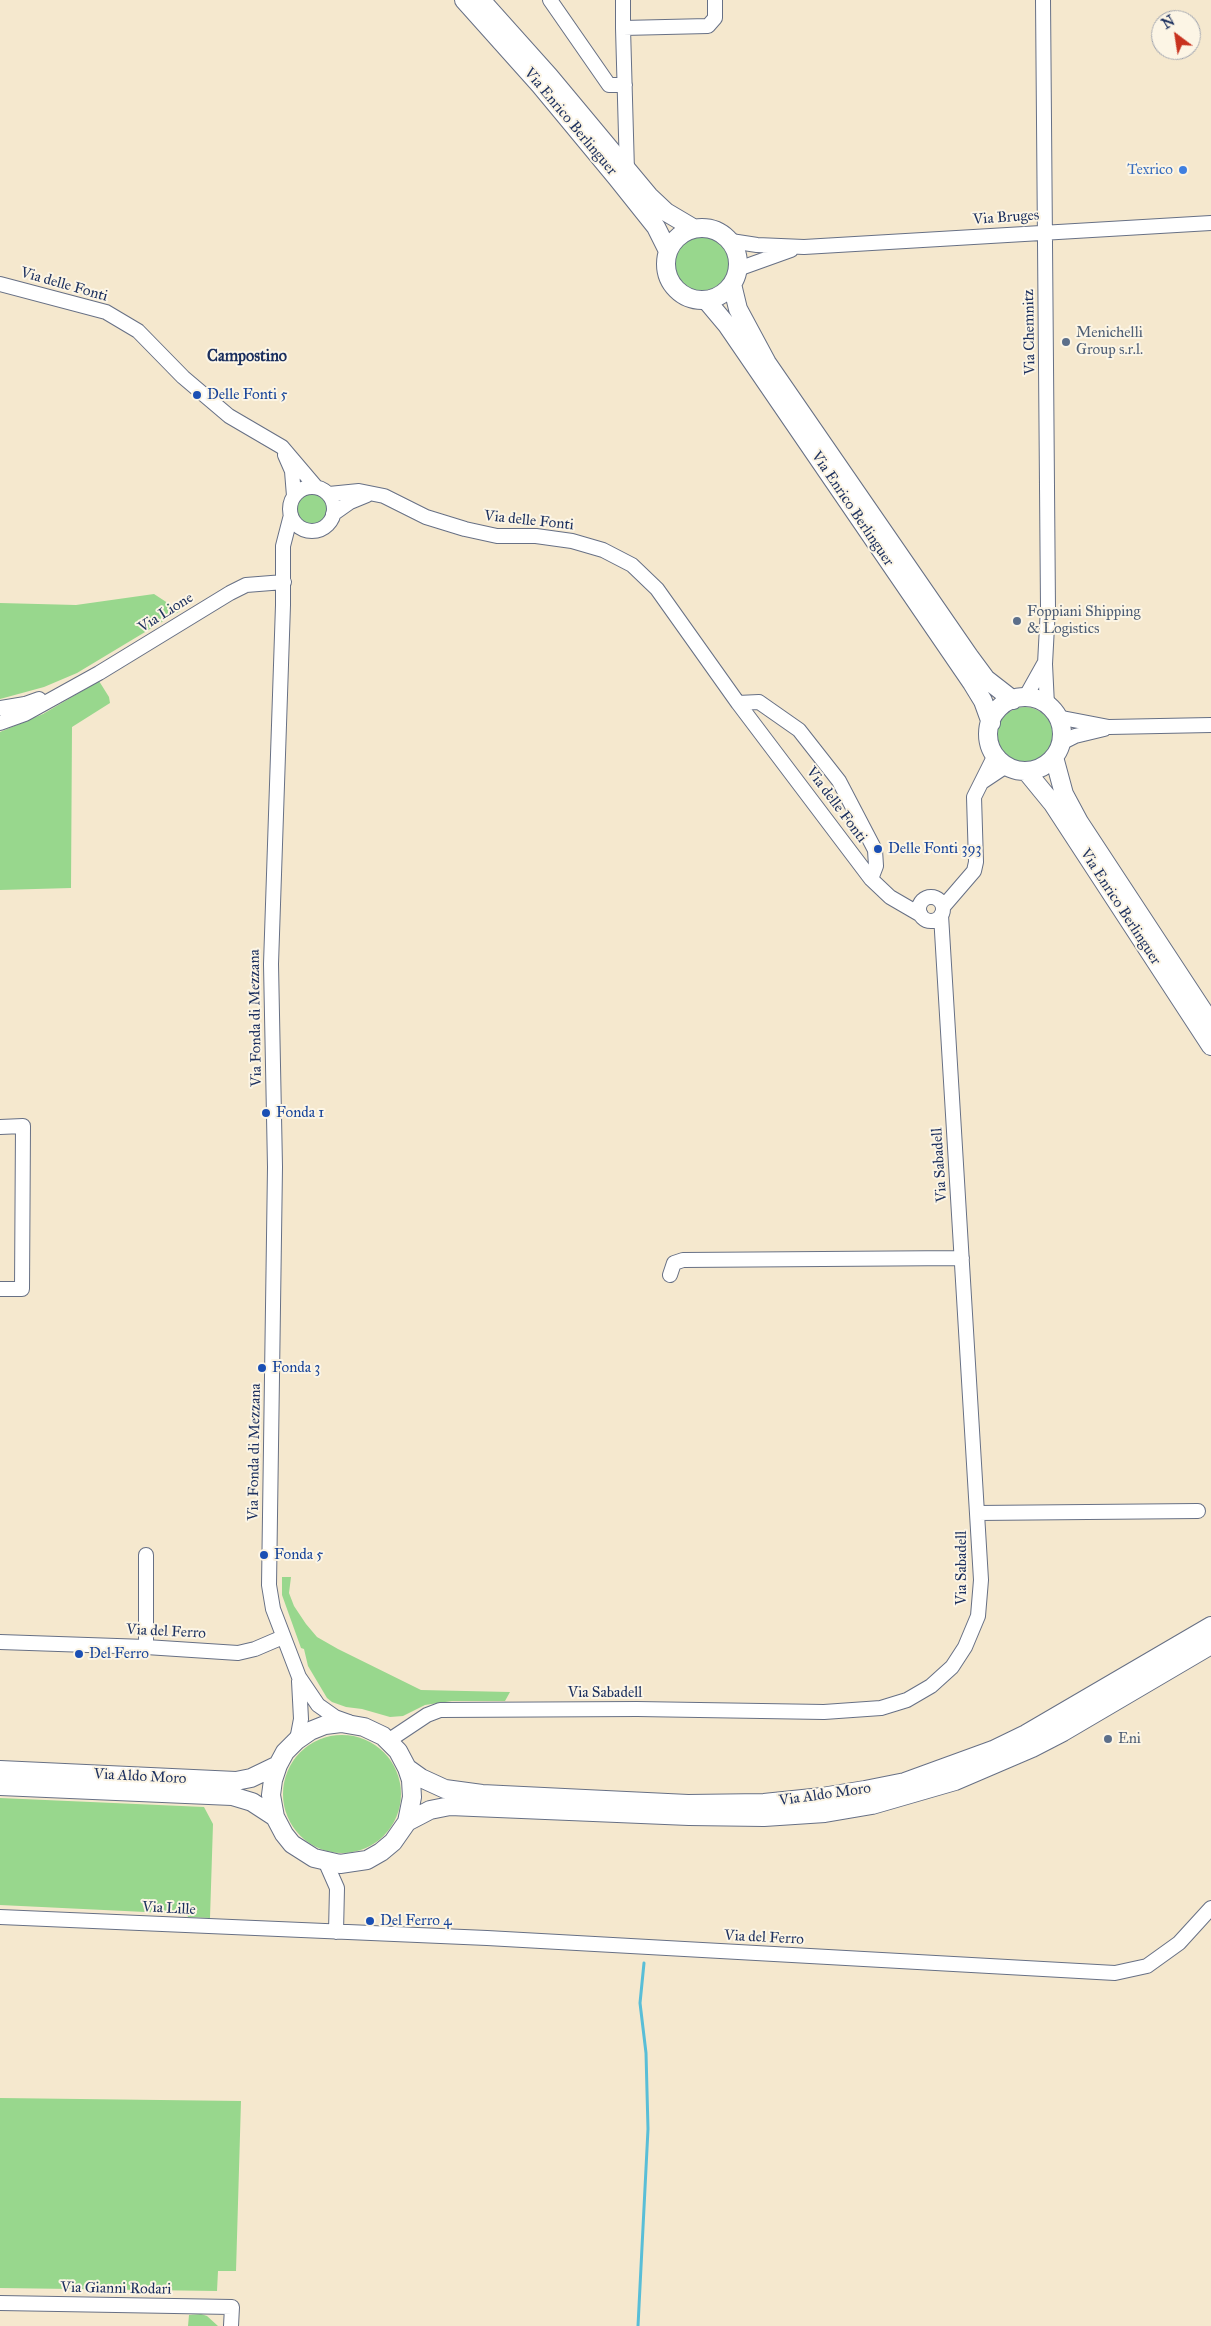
<!DOCTYPE html>
<style>
body{margin:0}
#map{position:relative;width:1211px;height:2326px;overflow:hidden;background:#f5e8ce;font-family:"IM FELL Great Primer",serif}
canvas{display:block}
.north{position:absolute;left:1151px;top:10px;width:50px;height:50px;box-sizing:border-box;background:#fcf5e5;border:1px solid #a2a6af;border-radius:50%;rotate:329deg;font-size:14px;font-weight:700;line-height:20px;text-align:center;color:#1b2f5e}
.north::after{content:'';display:block;margin:auto;width:18px;height:22px;background:#c8321e;clip-path:polygon(50% 0,100% 100%,50% 72%,0 100%)}
</style>
<div id="map">
<canvas width="1211" height="2326"></canvas>
<div class="north">N</div>
</div>
<script>
const ctx = document.querySelector('canvas').getContext('2d');
ctx.lineJoin = 'round';
function paint(path, color) {
  ctx.fillStyle = color;
  ctx.fill(path, 'evenodd');
}
function toPath(rows) {
  const path = new Path2D();
  for (const r of rows) {
    if (r.length === 3) {
      path.moveTo(r[0] + r[2], r[1]);
      path.arc(r[0], r[1], r[2], 0, 2 * Math.PI);
      continue;
    }
    path.moveTo(r[0], r[1]);
    for (let i = 2; i < r.length; i += 2) path.lineTo(r[i], r[i + 1]);
  }
  return path;
}
function strokePath(path, color, width, dash) {
  ctx.strokeStyle = color;
  ctx.lineWidth = width;
  ctx.lineCap = dash ? 'butt' : 'round';
  ctx.setLineDash(dash || []);
  ctx.stroke(path);
}
function label(font, color, halo, rows, align = 'center') {
  ctx.font = font + ' "IM FELL Great Primer",serif';
  ctx.lineWidth = 4;
  ctx.setLineDash([]);
  ctx.textBaseline = 'middle';
  ctx.strokeStyle = halo;
  ctx.fillStyle = color;
  for (const [text, x, y, turn = 0] of rows) {
    ctx.save();
    ctx.translate(x, y);
    ctx.rotate((+turn || 0) * Math.PI / 180);
    ctx.textAlign = isNaN(turn) ? turn : align;
    if (halo) ctx.strokeText(text, 0, 0);
    ctx.fillText(text, 0, 0);
    ctx.restore();
  }
}
paint(toPath([
 [701,263,28],
 [312,509,15],
 [154,594,180,611,77,673,44,687,0,699,0,603,76,605],
 [99,681,109,697,110,703,72,727,71,888,0,890,0,732,43,714],
 [1025,735,28],
 [282,1577,291,1577,289,1593,294,1606,306,1624,317,1637,338,1649,421,1690,510,1692,505,1701,452,1701,425,1705,403,1716,390,1717,362,1709,346,1707,332,1702,327,1698,308,1666,304,1649,301,1648,282,1595],
 [342,1794,59],
 [0,1798,204,1807,213,1824,210,1918,188,1917,187,1914,0,1905],
 [0,2098,241,2101,236,2271,218,2271,217,2291,0,2288],
 [201,2314,207,2316,218,2326,188,2326,189,2315]
]), '#98d78d');
strokePath(toPath([
 [638,2326,648,2129,646,2053,640,2003,644,1963]
]), '#59bed7', 3);
const minor = toPath([
 [550,0,609,85,625,85],
 [623,0,623,28],
 [1043,0,1048,607,1045,664,1047,705],
 [627,171,623,28,708,26,715,18,715,0],
 [731,241,757,245,804,247,1211,223],
 [738,269,791,250],
 [0,284,106,312,138,331,183,377,229,416,282,447,316,487],
 [285,455,292,471,294,496],
 [312,509,22],
 [329,494,359,491,384,496,426,517,465,529,497,536,536,536,572,541,603,550,632,565,657,589,738,703,871,879,890,897,921,915],
 [333,514,350,502,367,495],
 [291,515,283,546,283,605,271,964,275,1167,269,1585,273,1609,299,1677,318,1705,335,1717,349,1722],
 [1025,698,1044,664],
 [738,703,759,702,799,730,839,781,875,850,876,866,871,879],
 [0,708,25,704,39,699],
 [1057,717,1109,727,1211,725],
 [0,723,25,714,99,673,230,593,246,585,284,582],
 [1061,743,1075,736,1104,729],
 [982,782,1006,766],
 [931,909,12],
 [943,907,974,871,976,862,974,797,995,755],
 [0,1127,23,1126,22,1289,0,1289],
 [670,1275,674,1263,683,1260,962,1258],
 [977,1513,1198,1511],
 [0,1642,146,1647,238,1653,255,1649,283,1637],
 [146,1647,146,1555],
 [297,1740,301,1719,299,1681],
 [388,1741,427,1715,440,1710,637,1709,824,1712,881,1708,907,1700,931,1686,952,1667,965,1647,978,1616,981,1580,941,915],
 [326,1863,337,1888,336,1932],
 [0,1917,487,1938,1115,1973,1147,1966,1179,1943,1211,1908],
 [0,2303,232,2307,231,2326]
]);
const major = toPath([
 [464,0,540,85,617,178,656,227,668,251],
 [481,0,549,76,649,196,666,212,693,228],
 [702,264,36],
 [732,284,738,309,767,363,969,656,986,679,1013,700],
 [706,300,727,325,972,683,983,701,991,723],
 [1025,734,37],
 [1054,757,1064,794,1079,822,1211,1023],
 [1026,771,1053,804,1211,1046],
 [407,1768,411,1780,412,1797,407,1822,393,1842,381,1852,367,1860,340,1864,314,1858,292,1844,284,1834,275,1817,271,1795,273,1780,278,1765,285,1752,297,1740,310,1731,325,1725,341,1723,364,1727,383,1736,398,1751,407,1768,421,1778,445,1789,482,1794,688,1804,764,1803,822,1797,865,1790,905,1782,993,1750,1026,1734,1211,1626],
 [0,1770,236,1781,251,1778,278,1765],
 [0,1786,232,1796,252,1802,275,1817],
 [407,1822,430,1810,450,1806,689,1816,764,1817,825,1813,872,1805,955,1781,1032,1748,1063,1732,1211,1645]
]);
strokePath(minor, '#677085', 16);
strokePath(major, '#677085', 20);
strokePath(minor, '#fff', 14);
strokePath(major, '#fff', 18);
for (const [x, y, r, color] of [
 [1183,170,5,"#3f7fe0"],
 [1066,342,5,"#5c6f8a"],
 [197,395,5,"#1a4fb4"],
 [1017,621,5,"#5c6f8a"],
 [878,849,5,"#1a4fb4"],
 [266,1113,5,"#1a4fb4"],
 [262,1368,5,"#1a4fb4"],
 [264,1555,5,"#1a4fb4"],
 [79,1654,5,"#1a4fb4"],
 [1108,1739,5,"#5c6f8a"],
 [370,1921,5,"#1a4fb4"]
]) {
  const dot = new Path2D();
  dot.arc(x, y, r, 0, 2 * Math.PI);
  ctx.fillStyle = color;
  ctx.fill(dot);
  strokePath(dot, '#fcf5e5', 2);
}
label('15px', '#1b2f5e', '#fcf5e5', [
 ["Via Enrico Berlinguer",570,122,50],
 ["Via Bruges",1006,218,-4],
 ["Via delle Fonti",64,285,16],
 ["Via Chemnitz",1030,332,-91],
 ["Via Enrico Berlinguer",852,509,56],
 ["Via delle Fonti",529,521,6],
 ["Via Lione",166,613,-32],
 ["Via delle Fonti",836,805,53],
 ["Via Enrico Berlinguer",1120,907,57],
 ["Via Fonda di Mezzana",256,1018,-91],
 ["Via Sabadell",940,1165,-94],
 ["Via Fonda di Mezzana",255,1452,-89],
 ["Via Sabadell",962,1568,-90],
 ["Via del Ferro",166,1632,3],
 ["Via Sabadell",605,1693],
 ["Via Aldo Moro",140,1777,3],
 ["Via Aldo Moro",825,1795,-8],
 ["Via Lille",169,1909,3],
 ["Via del Ferro",764,1938,3],
 ["Via Gianni Rodari",116,2289,1]
]);
label('15px', '#366cbe', '#fcf5e5', [
 ["Texrico",1173,170]
], 'right');
label('15px', '#4e5e75', '#fcf5e5', [
 ["Menichelli",1076,333],
 ["Group s.r.l.",1076,350],
 ["Foppiani Shipping",1027,612],
 ["& Logistics",1027,629],
 ["Eni",1118,1739]
], 'left');
label('15px', '#164399', '#fcf5e5', [
 ["Delle Fonti 5",207,395],
 ["Delle Fonti 393",888,849],
 ["Fonda 1",276,1113],
 ["Fonda 3",272,1368],
 ["Fonda 5",274,1555],
 ["Del Ferro",89,1654],
 ["Del Ferro 4",380,1921]
], 'left');
label('bold 16px', '#1b2f5e', '#fcf5e5', [
 ["Campostino",247,357]
]);
</script>
